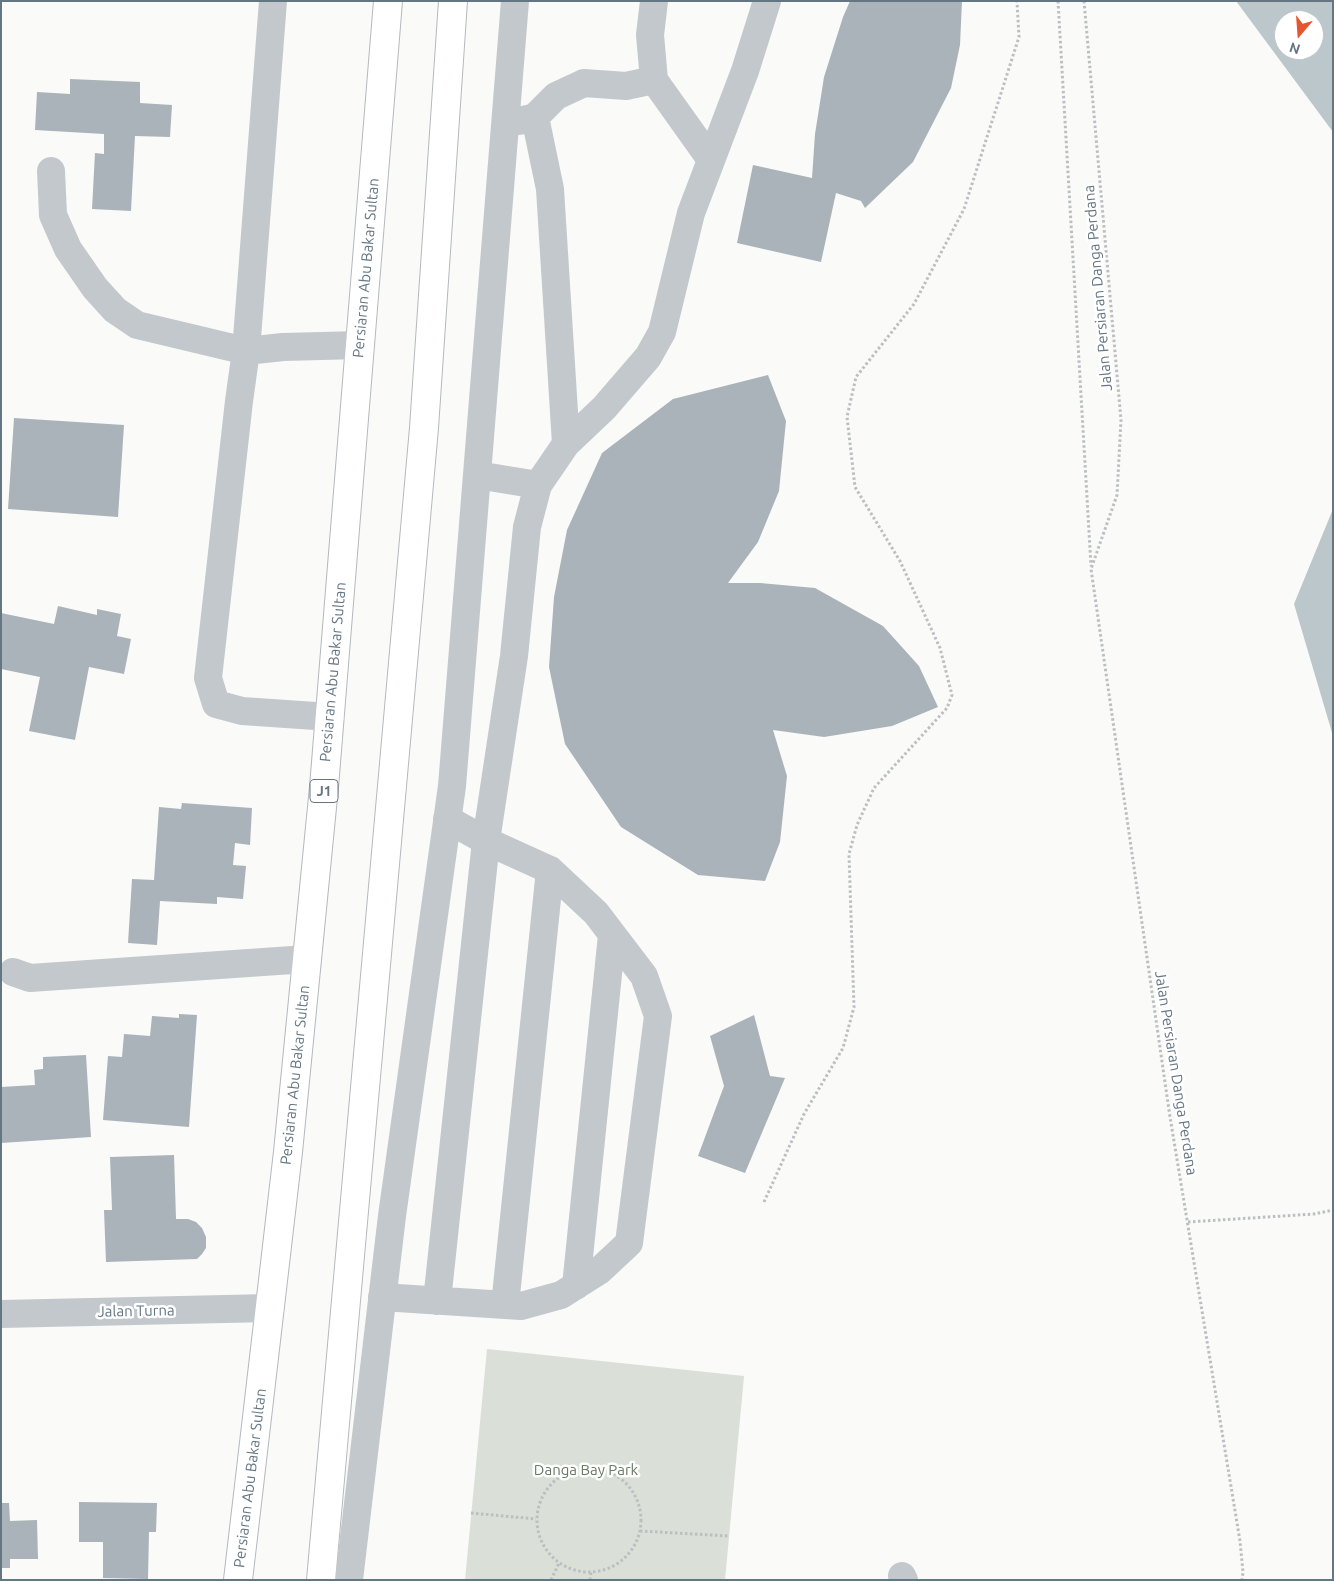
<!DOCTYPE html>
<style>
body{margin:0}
#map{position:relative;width:1334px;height:1581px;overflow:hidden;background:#fafaf8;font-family:Ubuntu,sans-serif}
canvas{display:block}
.frame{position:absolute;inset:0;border:2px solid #657683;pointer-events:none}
.north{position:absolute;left:1274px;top:10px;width:50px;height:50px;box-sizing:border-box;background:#fff;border:1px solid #c1c8cd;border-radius:50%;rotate:198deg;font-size:14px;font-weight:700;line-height:20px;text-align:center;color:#657683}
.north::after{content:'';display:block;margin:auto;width:18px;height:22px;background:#e4572e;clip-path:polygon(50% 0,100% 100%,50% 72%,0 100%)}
</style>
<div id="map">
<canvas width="1334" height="1581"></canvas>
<div class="frame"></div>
<div class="north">N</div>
</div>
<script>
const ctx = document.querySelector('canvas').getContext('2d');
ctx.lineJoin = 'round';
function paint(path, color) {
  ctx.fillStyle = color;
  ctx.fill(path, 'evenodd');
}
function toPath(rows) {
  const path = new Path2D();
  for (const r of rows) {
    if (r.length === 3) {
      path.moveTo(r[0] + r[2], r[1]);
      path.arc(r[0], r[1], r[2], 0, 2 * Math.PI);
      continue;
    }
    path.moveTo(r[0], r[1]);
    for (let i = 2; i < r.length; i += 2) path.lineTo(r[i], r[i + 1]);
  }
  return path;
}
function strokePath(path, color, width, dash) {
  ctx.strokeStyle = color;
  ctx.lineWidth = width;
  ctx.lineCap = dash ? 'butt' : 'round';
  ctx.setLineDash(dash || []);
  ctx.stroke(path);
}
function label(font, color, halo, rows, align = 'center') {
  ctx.font = font + ' Ubuntu,sans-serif';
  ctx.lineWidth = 5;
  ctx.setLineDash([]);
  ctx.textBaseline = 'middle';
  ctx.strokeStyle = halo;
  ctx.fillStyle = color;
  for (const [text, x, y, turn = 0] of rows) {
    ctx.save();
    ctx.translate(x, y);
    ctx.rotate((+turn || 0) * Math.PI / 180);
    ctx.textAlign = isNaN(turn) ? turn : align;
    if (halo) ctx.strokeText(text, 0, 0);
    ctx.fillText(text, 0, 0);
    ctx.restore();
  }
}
paint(toPath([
 [487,1349,744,1376,725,1580,465,1580]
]), '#dadfd7');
paint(toPath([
 [1236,1,1333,1,1333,132],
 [1284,20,1314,20,1314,50,1284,50],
 [1333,509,1333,736,1294,604]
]), '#bbc7cb');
paint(toPath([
 [850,1,962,1,960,45,951,88,913,162,865,208,861,201,836,193,821,262,737,243,753,165,812,178,815,134,824,77,843,17],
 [70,79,140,82,140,103,172,105,170,137,135,136,131,211,92,209,95,153,104,154,104,134,35,130,37,92,70,94],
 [768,375,786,421,779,491,758,542,728,583,760,583,815,588,883,626,919,666,938,707,892,726,824,737,773,730,787,776,780,842,765,881,698,875,621,827,565,744,549,667,554,597,567,530,602,453,673,399],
 [14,418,124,425,118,517,8,509],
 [58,606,97,615,97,609,121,614,117,636,131,639,124,674,89,667,75,740,29,731,40,677,1,669,1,613,54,624],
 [182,803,252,808,250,845,235,843,233,865,246,866,243,899,217,897,217,904,160,901,157,945,128,943,132,879,154,880,159,807,181,809],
 [179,1014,197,1015,189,1127,103,1120,108,1056,122,1057,124,1034,150,1036,152,1016,179,1018],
 [754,1015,770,1076,785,1078,745,1173,698,1156,724,1086,710,1036],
 [86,1055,91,1137,1,1143,1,1087,35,1085,34,1070,43,1069,43,1057],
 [174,1155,176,1219,188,1219,196,1222,202,1228,206,1237,206,1248,202,1254,197,1259,106,1262,104,1210,112,1210,110,1157],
 [79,1502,157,1503,156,1532,149,1532,148,1579,103,1578,103,1542,79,1542],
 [1,1503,9,1503,10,1521,37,1520,38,1559,10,1559,10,1568,1,1568]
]), '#aab3b9');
const highway = toPath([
 [238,1580,288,1152,324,787,388,1],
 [321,1580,424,428,453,1]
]);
strokePath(highway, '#b4b9bd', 30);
strokePath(toPath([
 [1058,1,1091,566],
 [1084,1,1121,420,1117,495,1091,569,1170,1117,1240,1541,1243,1572,1242,1580],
 [764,1202,804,1114,843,1048,854,1007,849,854,857,825,874,788,947,708,952,695,940,648,900,561,855,487,847,417,856,377,914,304,964,209,1019,37,1017,1],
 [1188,1222,1314,1214,1333,1210],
 [589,1520,52],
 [471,1513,536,1519],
 [640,1531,729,1536],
 [551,1580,559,1563],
 [590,1580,591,1572]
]), '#bbbfc2', 3, [2.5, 2.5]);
strokePath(toPath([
 [654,1,650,35,654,80,711,160],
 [535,117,550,189,566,444],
 [519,121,535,117,556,96,584,83,626,86,654,80],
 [51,171,53,215,68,249,95,288,115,310,137,325,246,351,273,1],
 [477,475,538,485],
 [330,717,242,711,216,704,208,678,239,401,246,351,283,347,360,345],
 [13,972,30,978,307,959],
 [576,1286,612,935],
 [382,1297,521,1306,561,1295,599,1271,629,1243,658,1016,644,976,596,913,550,870,486,841,447,819],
 [437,1301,486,841,514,656,527,527,538,485,566,444,604,408,648,357,662,332,691,213,745,71,767,1],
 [505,1305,550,870],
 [1,1314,270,1308],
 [902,1576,904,1580],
 [349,1580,392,1216,452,786,515,1]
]), '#c3c8cc', 28);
strokePath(highway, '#fff', 28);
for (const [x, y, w] of [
 [324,791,28]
]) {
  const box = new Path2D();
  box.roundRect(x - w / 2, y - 11.5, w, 23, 4);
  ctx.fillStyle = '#fff';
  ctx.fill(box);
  strokePath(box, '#657683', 1);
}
label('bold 14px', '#657683', null, [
 ["J1",324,791]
]);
label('15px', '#657683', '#fff', [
 ["Persiaran Abu Bakar Sultan",366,268,-85],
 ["Jalan Persiaran Danga Perdana",1098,288,-95],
 ["Persiaran Abu Bakar Sultan",333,672,-85],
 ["Jalan Persiaran Danga Perdana",1176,1073,81],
 ["Persiaran Abu Bakar Sultan",295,1075,-84],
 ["Jalan Turna",136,1311,-1],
 ["Persiaran Abu Bakar Sultan",250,1478,-83]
]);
label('15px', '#687a64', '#fff', [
 ["Danga Bay Park",586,1470]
]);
</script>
